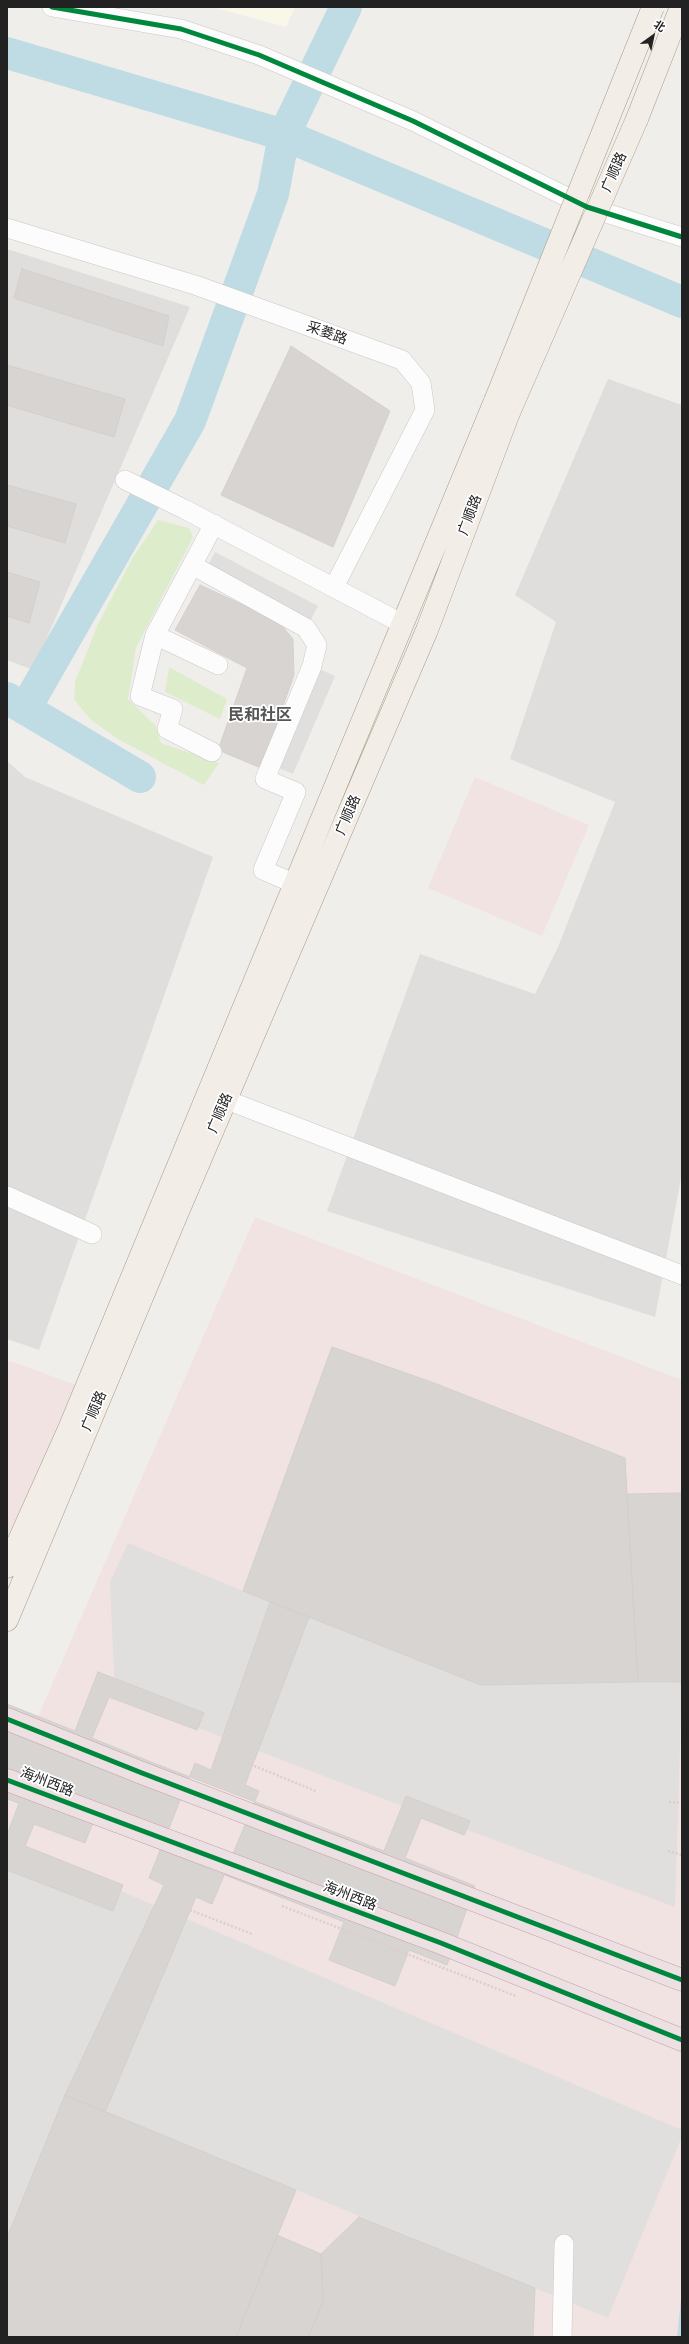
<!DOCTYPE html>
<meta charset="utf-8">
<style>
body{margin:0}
#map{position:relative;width:689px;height:2344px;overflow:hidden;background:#f0eeeb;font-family:"Asap Condensed","Noto Sans SC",sans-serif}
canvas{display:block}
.frame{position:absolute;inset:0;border:8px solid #222;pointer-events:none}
.north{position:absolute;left:633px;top:16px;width:40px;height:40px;-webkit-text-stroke:3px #fff;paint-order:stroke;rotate:33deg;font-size:11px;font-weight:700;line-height:16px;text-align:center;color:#222}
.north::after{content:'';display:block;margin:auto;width:14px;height:18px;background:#222;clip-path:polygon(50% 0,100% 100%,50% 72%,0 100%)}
</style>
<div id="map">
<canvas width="689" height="2344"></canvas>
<div class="frame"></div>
<div class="north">北</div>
</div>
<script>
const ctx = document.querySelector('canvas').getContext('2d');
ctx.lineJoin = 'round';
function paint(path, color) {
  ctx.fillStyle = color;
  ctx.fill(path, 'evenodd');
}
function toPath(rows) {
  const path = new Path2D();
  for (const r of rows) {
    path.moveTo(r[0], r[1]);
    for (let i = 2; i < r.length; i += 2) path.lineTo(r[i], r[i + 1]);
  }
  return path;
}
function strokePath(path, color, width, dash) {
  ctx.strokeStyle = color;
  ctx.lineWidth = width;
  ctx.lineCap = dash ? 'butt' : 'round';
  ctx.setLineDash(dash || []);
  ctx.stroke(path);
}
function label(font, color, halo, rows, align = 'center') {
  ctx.font = font + ' "Asap Condensed","Noto Sans SC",sans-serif';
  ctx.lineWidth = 3.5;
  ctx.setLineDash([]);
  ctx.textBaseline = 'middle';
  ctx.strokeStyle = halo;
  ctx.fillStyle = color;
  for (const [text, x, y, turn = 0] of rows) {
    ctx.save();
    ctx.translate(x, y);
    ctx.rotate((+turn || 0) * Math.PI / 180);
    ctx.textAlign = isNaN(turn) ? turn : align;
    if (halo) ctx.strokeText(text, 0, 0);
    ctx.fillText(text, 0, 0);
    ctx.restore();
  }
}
paint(toPath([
 [7,249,190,307,33,670,7,660],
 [608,379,682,405,682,1173,655,1317,327,1211,420,954,535,994,558,947,615,802,510,759,556,622,515,595],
 [7,761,25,777,213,857,39,1350,7,1339]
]), '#dfdedc');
paint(toPath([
 [475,777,589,825,542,936,428,888],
 [255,1217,682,1380,682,2337,7,2337,7,1788],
 [7,1360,82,1387,7,1537]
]), '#f1e3e1');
paint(toPath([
 [213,7,295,7,286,27]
]), '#f8f7e8');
paint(toPath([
 [158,520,189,528,193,537,136,648,128,699,156,726,161,743,219,763,204,785,116,738,90,719,74,699,75,682,98,624,132,559],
 [169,667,227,699,220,719,165,692]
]), '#ddeccb');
paint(toPath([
 [215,552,318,606,309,623,206,569],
 [317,668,335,676,293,774,274,766],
 [128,1543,243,1591,481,1685,682,1682,675,1907,389,1801,115,1696,110,1582],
 [7,1848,41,1857,682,2130,682,2136,608,2318,65,2095,7,2238]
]), '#e0dfde');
paint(toPath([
 [682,2290,682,2337,677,2337]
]), '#bfdbe3');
strokePath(toPath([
 [7,53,284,135,682,302],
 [7,698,140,777],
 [25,709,190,421,273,194,284,135,346,7]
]), '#bfdbe3', 32);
const building = toPath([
 [22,269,169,316,163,346,14,298,22,269],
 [291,346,390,411,333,547,221,495,291,346],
 [7,365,125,399,114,437,7,405,7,365],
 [7,485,76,504,65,543,7,526,7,485],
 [7,572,40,582,29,623,7,616,7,572],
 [200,585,278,621,293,639,294,675,261,768,218,750,247,668,175,630,200,585],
 [332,1347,434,1383,625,1458,638,1682,481,1685,243,1591,332,1347],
 [682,1493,682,1682,638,1682,627,1494,682,1493],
 [270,1602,309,1617,245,1785,259,1791,212,1904,196,1897,105,2112,65,2095,164,1885,149,1878,195,1763,211,1770,270,1602],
 [98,1672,204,1713,197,1730,109,1697,92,1738,151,1762,384,1851,406,1796,470,1821,464,1835,421,1818,405,1858,475,1886,447,1965,409,1950,395,1986,329,1960,344,1922,93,1823,85,1843,34,1824,25,1846,123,1885,113,1911,7,1870,7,1835,19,1803,7,1799,7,1704,75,1731,98,1672],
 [65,2095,296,2190,236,2337,7,2337,7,2238,65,2095],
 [359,2217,535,2288,533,2337,308,2337,323,2302,321,2254,359,2217],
 [277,2235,321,2254,323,2302,308,2337,236,2337,277,2235]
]);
paint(building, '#d7d4d2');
strokePath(building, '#d3d0cc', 1);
const minor = toPath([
 [52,7,181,29,259,55,413,121,587,207,682,237],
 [7,228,195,285,402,360,421,383,425,410,334,587],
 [125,480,184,509,403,624],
 [192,565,306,628,317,645,312,666,265,779,296,792,263,870,307,889],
 [155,635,218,665],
 [212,752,167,729,173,709,140,696,155,635,214,524],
 [211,1094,682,1275],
 [7,1196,92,1234],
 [562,2337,564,2244]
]);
const major = toPath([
 [637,119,681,7],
 [7,1567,69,1429,495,401],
 [7,1620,174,1221,427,630,508,415]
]);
const highway = toPath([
 [7,1719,142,1773,682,1980],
 [7,1780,441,1943,682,2040]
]);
strokePath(minor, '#c9c8c7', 20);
strokePath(major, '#a79c86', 23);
strokePath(highway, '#c5a2ac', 23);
strokePath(toPath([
 [247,1763,316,1791],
 [669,1802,682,1803],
 [668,1851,682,1855],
 [282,1906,516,1996],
 [190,1910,252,1934]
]), '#dccecd', 2.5, [2, 2]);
strokePath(minor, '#fdfcfc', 19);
strokePath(major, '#f3ede7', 22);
strokePath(highway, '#ece0e2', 22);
const majorBridge = toPath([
 [495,401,653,7],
 [508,415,637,119]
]);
strokePath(majorBridge, '#a79c86', 23, []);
strokePath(majorBridge, '#f3ede7', 22);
strokePath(toPath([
 [52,7,181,29,259,55,413,121,587,207,682,237],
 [7,1719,142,1773,682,1980],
 [7,1780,441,1943,682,2040]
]), '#00873e', 5);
label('14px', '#222', '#fff', [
 ["广顺路",614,172,-66],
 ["采菱路",327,333,20],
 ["广顺路",470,515,-69],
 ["广顺路",348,815,-67],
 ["广顺路",220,1113,-67],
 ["广顺路",94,1411,-67],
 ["海州西路",47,1782,21],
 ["海州西路",350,1896,21]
]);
label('bold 16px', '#555', '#fff', [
 ["民和社区",260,715]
]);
</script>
